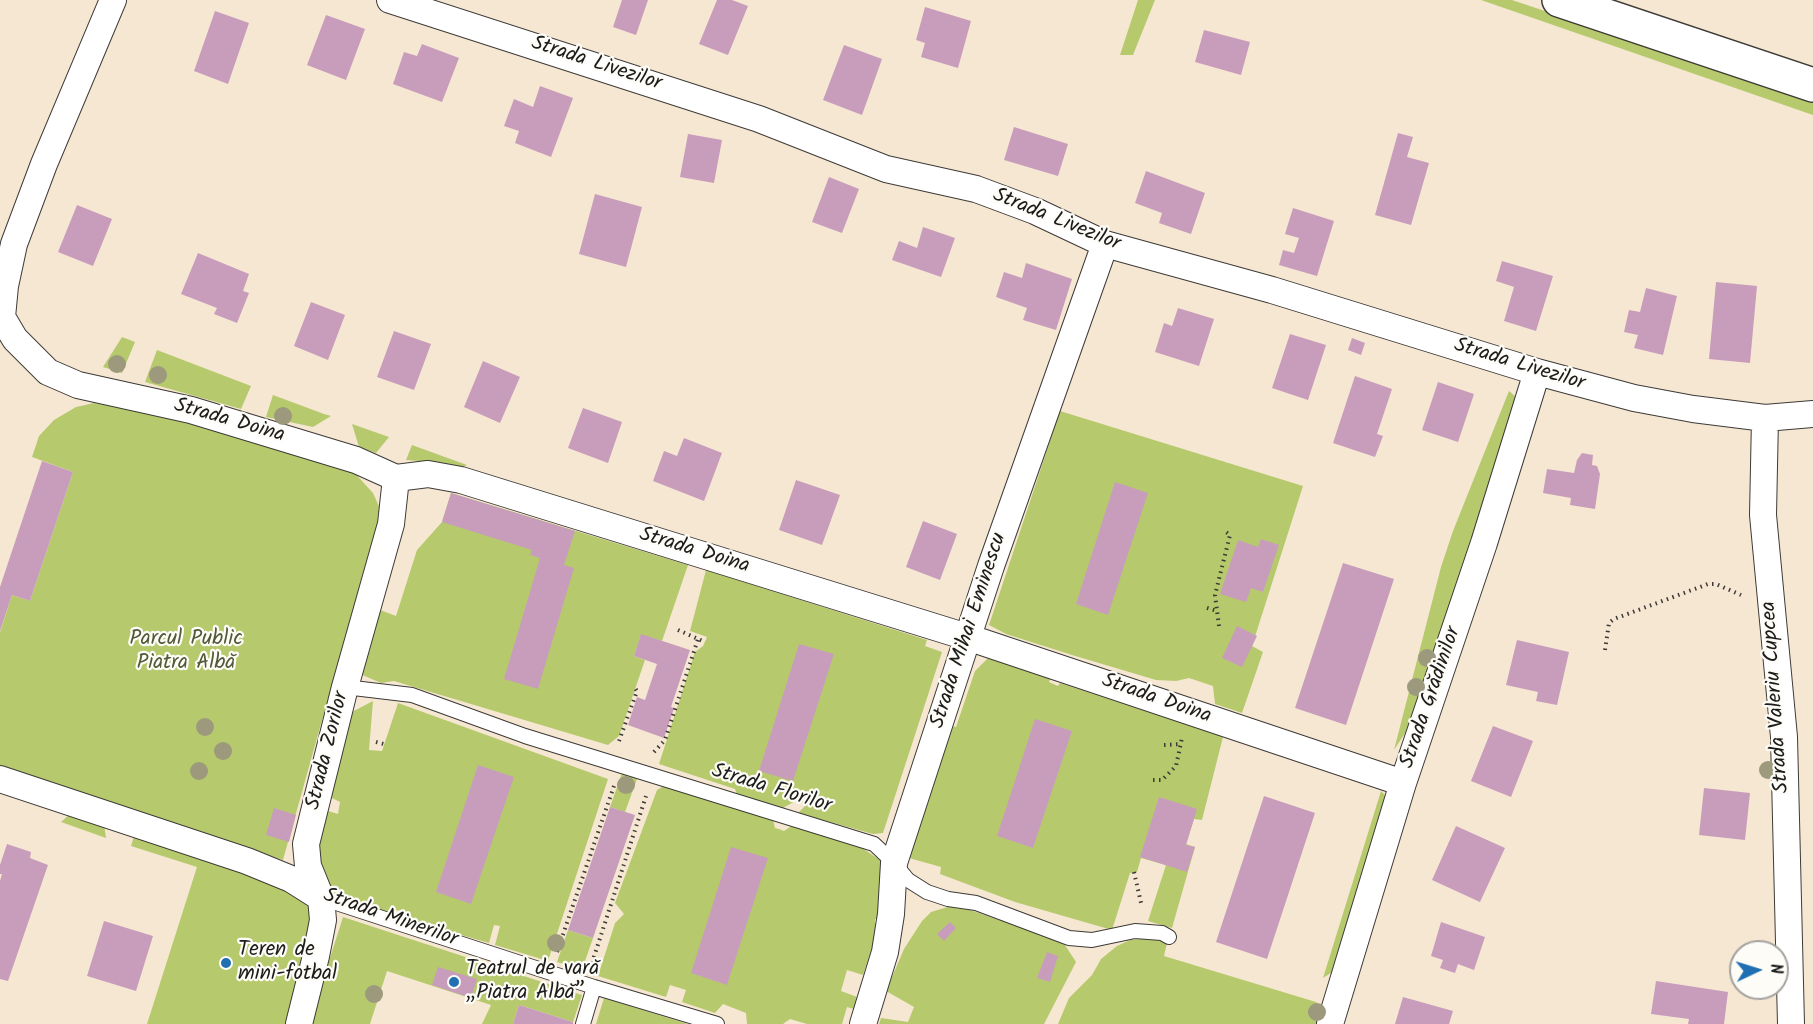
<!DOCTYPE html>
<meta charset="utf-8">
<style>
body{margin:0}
#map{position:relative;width:1813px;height:1024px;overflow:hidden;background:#f6e7d2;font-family:Kalam,sans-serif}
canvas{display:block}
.north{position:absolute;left:1729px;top:940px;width:60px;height:60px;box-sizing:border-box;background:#fdfcf7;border:2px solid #a3a29f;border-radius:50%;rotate:86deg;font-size:16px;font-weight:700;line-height:24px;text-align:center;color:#1c1c1c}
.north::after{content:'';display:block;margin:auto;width:21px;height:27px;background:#1f6fb2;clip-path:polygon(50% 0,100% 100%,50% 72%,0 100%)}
</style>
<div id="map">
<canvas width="1813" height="1024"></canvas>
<div class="north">N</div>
</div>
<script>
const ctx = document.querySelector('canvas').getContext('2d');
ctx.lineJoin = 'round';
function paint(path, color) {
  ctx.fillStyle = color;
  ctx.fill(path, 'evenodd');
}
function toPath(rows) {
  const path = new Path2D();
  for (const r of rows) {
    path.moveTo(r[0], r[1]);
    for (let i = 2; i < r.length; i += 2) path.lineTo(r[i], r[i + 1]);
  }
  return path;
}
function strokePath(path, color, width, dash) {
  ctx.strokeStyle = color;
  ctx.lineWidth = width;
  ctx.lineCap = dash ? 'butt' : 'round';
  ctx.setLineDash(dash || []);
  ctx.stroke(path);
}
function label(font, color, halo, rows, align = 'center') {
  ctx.font = font + ' Kalam,sans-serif';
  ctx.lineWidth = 4.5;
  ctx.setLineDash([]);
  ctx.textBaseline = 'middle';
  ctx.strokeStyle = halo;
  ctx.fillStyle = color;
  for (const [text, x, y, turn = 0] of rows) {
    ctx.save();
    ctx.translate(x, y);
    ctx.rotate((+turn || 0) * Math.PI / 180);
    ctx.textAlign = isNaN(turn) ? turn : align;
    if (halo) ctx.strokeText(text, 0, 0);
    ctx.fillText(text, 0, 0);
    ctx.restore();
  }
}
paint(toPath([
 [1138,0,1155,0,1133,55,1120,55],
 [1481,0,1512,0,1813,101,1813,115],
 [122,337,135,342,122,373,103,367],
 [157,350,251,386,241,409,145,382],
 [1509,391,1515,396,1499,469,1409,727,1394,750,1441,567,1453,531],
 [273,395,324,414,331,416,313,427,266,417],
 [94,403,210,423,351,469,373,493,382,513,370,548,283,860,0,770,0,632,12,595,30,601,73,472,32,457,39,436,54,420,76,407],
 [1060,411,1303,486,1252,646,1263,652,1242,713,1215,704,1213,686,1189,678,1176,681,1156,680,1072,655,1006,634,989,625],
 [352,424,389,437,376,453,359,447],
 [412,445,467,465,461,468,444,463,406,460],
 [451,493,688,565,662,641,641,635,634,656,645,660,619,736,608,745,394,681,381,683,360,674,375,608,396,616,417,550,442,522],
 [706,570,927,640,925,646,942,652,883,833,873,834,798,813,807,804,795,801,783,808,737,795,735,789,659,764,695,652,703,646,707,637,690,631],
 [990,656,1051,676,1049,682,1058,686,1060,683,1223,737,1202,820,1194,819,1186,844,1195,847,1172,928,1148,921,1166,865,1141,858,1137,872,1130,873,1112,930,1015,902,940,874,941,867,909,858,950,731,952,726,956,727,975,671],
 [373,701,369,750,382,751,398,703,608,779,548,961,495,945,500,926,494,925,489,943,406,919,405,913,401,911,396,910,391,914,329,892,324,886,316,843,322,809,338,814,340,802,326,795,348,714],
 [622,773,637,779,625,812,610,807],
 [667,784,773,819,775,828,779,829,784,831,793,825,859,846,883,862,881,919,875,919,875,939,863,975,847,970,841,991,857,997,854,1009,847,1007,842,1024,807,1024,790,1019,783,1024,747,1024,746,1013,723,1004,715,1013,682,1002,686,990,670,985,666,997,598,976,615,923,624,914,615,903,657,790],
 [1381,791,1390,800,1340,967,1323,978],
 [71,813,104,824,106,838,61,822],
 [135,833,285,886,308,898,314,916,290,1024,147,1024,197,867,131,846],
 [951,906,970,910,1063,942,1076,962,1044,1024,879,1024,881,1018,908,1022,914,1007,886,991,904,949,922,921,931,912],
 [343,917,582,995,573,1022,519,1005,513,1024,482,1024,491,1005,387,971,370,1024,309,1024],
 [568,930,593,938,582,970,557,962],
 [1154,938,1167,943,1164,956,1316,1002,1321,1007,1323,1016,1321,1024,1058,1024,1069,998,1092,975,1101,959,1117,946,1130,940],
 [604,998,688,1024,596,1024]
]), '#b6ca6d');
paint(toPath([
 [622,0,648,0,636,35,613,27],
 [717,0,732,0,748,6,728,55,699,44],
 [925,7,971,21,958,68,921,57,925,43,916,40],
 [215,11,249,23,228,84,194,71],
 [326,15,365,29,346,80,307,65],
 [1204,30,1250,42,1241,75,1195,62],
 [422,44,459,58,442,102,393,84,404,52,417,56],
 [844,45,882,59,862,115,823,100],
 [540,86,573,98,551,157,515,143,519,131,504,126,514,99,533,107],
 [1014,127,1068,144,1058,176,1004,160],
 [1398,133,1413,137,1407,157,1429,163,1411,225,1375,215],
 [688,134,722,140,714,183,680,177],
 [1146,171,1205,193,1191,234,1159,223,1162,213,1135,203],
 [829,177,859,189,842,233,812,222],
 [595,194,642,207,626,267,579,254],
 [77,205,112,219,93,266,58,252],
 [1293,208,1334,221,1317,276,1279,265,1283,250,1294,253,1299,238,1285,234],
 [923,227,955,238,941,277,892,260,899,241,917,248],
 [198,253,249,274,243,291,249,293,237,323,214,314,217,308,181,294],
 [1502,261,1553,276,1536,331,1504,321,1514,287,1496,281],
 [1026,263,1072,279,1056,330,1023,320,1027,308,996,297,1004,272,1022,278],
 [1716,282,1757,286,1750,363,1709,359],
 [1646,288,1677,296,1663,355,1634,348,1638,335,1624,332,1629,310,1640,312],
 [311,302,345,315,328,360,294,346],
 [1178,308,1214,319,1199,366,1155,352,1164,323,1172,326],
 [394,331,431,344,414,390,377,377],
 [1290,334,1326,345,1308,400,1272,388],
 [1352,338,1365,343,1361,355,1348,350],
 [483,361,520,377,500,423,464,407],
 [1355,376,1392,389,1377,434,1383,436,1375,457,1333,443],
 [1438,382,1474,394,1458,442,1422,430],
 [583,408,622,422,608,463,568,448],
 [684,438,722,453,704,501,653,481,664,451,677,456],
 [1582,453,1593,455,1592,465,1597,466,1600,474,1595,509,1570,505,1571,498,1543,493,1547,469,1574,473,1577,460],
 [42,461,73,472,30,601,12,595,0,631,0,587],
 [796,480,840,495,822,545,779,530],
 [1115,482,1148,493,1108,615,1076,604],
 [451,493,575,531,564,565,574,568,538,689,504,679,540,558,530,555,532,550,442,522],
 [923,521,957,534,940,580,906,567],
 [1261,539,1279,545,1263,592,1251,588,1246,602,1220,594,1238,540,1258,547],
 [1343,563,1394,579,1346,725,1295,708],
 [1237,626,1257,636,1242,667,1222,658],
 [641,634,690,650,671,707,674,708,664,738,628,725,637,697,645,700,657,664,634,656],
 [1517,640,1569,652,1557,705,1536,701,1538,692,1506,685],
 [799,644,834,654,793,781,759,771],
 [1035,719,1072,731,1033,848,997,836],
 [1493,726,1533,741,1511,797,1471,781],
 [478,765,514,777,471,904,436,892],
 [1704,788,1750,793,1745,840,1699,835],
 [1264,796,1315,813,1267,959,1216,942],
 [1159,797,1197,809,1186,845,1195,847,1187,872,1140,857],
 [610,807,635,815,593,938,568,930],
 [274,808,296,815,289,842,266,835],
 [1456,826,1505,848,1480,902,1432,880],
 [7,844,31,852,30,858,48,865,8,981,0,979,0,881,2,874,0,874,0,865],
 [731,847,768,858,727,985,691,973],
 [104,921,153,936,136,991,87,976],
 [950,922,956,928,944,941,937,934],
 [1441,922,1485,937,1474,970,1458,964,1455,973,1440,968,1443,960,1431,956],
 [1047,952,1058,956,1050,982,1037,978],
 [438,967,477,979,471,998,432,985],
 [1656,981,1728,992,1724,1024,1688,1024,1689,1019,1651,1014],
 [1403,997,1453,1011,1449,1024,1395,1024],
 [519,1005,573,1022,573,1024,513,1024]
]), '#c89dbc');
const lane = toPath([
 [345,687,412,695,525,736,874,844,894,863,908,880,927,892,948,899,976,903,1069,938,1092,940,1135,931,1162,933,1169,937],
 [321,898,594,987,717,1024],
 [583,1024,594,987]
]);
const street = toPath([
 [113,0,44,164,14,244,5,286,2,317,15,339,48,372,78,385,191,410,356,460,396,478,428,474,461,480,967,637,1403,783],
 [390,0,759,119,886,169,976,189,1035,211,1105,244,1272,290,1537,372,1634,398,1693,409,1765,418,1813,414],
 [1765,418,1763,515,1784,737,1791,1024],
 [0,779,247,861,291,879,321,898],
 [299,1024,316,956,323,920,321,898,308,866,306,844,345,687,391,524,396,478],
 [863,1024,885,952,891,914,894,863,991,566,1105,244],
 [1330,1024,1403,783,1484,543,1537,372]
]);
const secondary = toPath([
 [1559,0,1813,85]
]);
strokePath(lane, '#3d3a37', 16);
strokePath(street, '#3d3a37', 28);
strokePath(secondary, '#3d3a37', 36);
strokePath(toPath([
 [1207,608,1217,611],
 [1219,626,1215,595,1230,535,1226,532],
 [678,630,705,642],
 [1605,650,1609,623,1614,619,1708,584,1716,584,1741,595],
 [619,741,637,691,635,688],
 [376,742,384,744],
 [1164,745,1181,744],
 [654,752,665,740,698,639],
 [1153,780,1162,780,1176,766,1182,738],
 [1134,872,1142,907],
 [557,952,614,786],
 [592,963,646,796]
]), '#3d3a37', 4, [1.5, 4.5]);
strokePath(lane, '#fff', 14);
strokePath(street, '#fff', 26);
strokePath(secondary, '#fff', 33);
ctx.fillStyle = '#9c997d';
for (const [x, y] of [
 [117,364],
 [158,375],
 [283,416],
 [1427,658],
 [1416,687],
 [205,727],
 [223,751],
 [1768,770],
 [199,771],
 [626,785],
 [556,943],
 [374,994],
 [1317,1012]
]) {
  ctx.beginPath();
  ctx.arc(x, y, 9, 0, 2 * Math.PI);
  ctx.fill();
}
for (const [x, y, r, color] of [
 [226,963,6,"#1f6fb2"],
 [454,982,6,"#1f6fb2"]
]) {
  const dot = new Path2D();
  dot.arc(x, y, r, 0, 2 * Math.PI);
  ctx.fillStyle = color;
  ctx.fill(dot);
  strokePath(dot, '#fdfcf7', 2);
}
label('21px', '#1c1c1c', '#fdfcf7', [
 ["Strada Livezilor",596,65,18],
 ["Strada Livezilor",1056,221,22],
 ["Strada Livezilor",1519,366,17],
 ["Strada Doina",229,422,16],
 ["Strada Doina",694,552,17],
 ["Strada Mihai Eminescu",970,631,-72],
 ["Strada Valeriu Cupcea",1777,697,-94],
 ["Strada Grădinilor",1432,698,-71],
 ["Strada Doina",1156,700,19],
 ["Strada Zorilor",329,751,-76],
 ["Strada Florilor",771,790,17],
 ["Strada Minerilor",390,919,19]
]);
label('21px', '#525938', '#fdfcf7', [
 ["Parcul Public",186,640],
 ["Piatra Albă",186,664]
]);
label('21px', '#1c1c1c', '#fdfcf7', [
 ["Teren de",238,951],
 ["mini-fotbal",238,975],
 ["Teatrul de vară",466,970],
 ["„Piatra Albă”",466,994]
], 'left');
</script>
